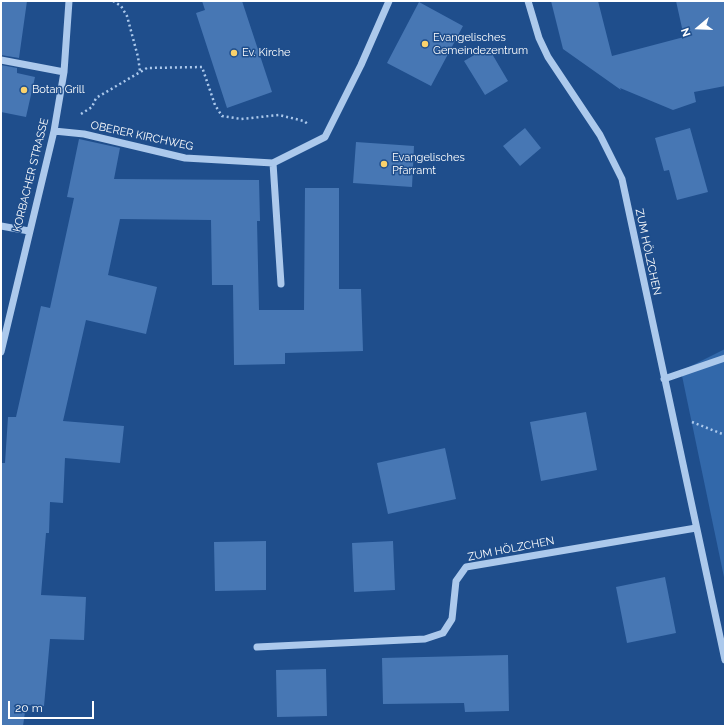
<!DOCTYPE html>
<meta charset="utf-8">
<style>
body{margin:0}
#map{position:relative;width:726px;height:727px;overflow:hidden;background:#1f4e8c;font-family:Raleway,sans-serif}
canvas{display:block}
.frame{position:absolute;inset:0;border:2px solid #fff;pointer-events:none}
.north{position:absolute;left:678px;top:8px;width:40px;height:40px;-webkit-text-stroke:3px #1f4e8c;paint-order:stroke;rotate:251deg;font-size:11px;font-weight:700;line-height:16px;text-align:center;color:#fff}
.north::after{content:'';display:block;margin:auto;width:14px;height:18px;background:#fff;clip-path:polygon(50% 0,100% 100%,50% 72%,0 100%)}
.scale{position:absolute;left:8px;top:701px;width:86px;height:18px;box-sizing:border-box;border:2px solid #fff;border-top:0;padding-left:5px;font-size:12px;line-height:14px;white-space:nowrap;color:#fff;-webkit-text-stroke:3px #1f4e8c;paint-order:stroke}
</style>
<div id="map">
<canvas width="726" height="727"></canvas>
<div class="frame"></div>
<div class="north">N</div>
<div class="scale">20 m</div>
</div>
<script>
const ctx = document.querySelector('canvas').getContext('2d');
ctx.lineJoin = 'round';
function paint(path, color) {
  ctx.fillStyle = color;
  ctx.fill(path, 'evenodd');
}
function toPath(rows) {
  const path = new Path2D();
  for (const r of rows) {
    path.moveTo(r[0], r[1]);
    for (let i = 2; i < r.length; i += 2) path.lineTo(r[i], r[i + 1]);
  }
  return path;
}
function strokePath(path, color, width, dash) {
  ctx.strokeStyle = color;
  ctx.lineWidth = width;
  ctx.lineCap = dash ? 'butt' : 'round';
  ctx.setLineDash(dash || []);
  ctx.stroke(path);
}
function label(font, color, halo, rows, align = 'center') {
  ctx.font = font + ' Raleway,sans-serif';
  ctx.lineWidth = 3;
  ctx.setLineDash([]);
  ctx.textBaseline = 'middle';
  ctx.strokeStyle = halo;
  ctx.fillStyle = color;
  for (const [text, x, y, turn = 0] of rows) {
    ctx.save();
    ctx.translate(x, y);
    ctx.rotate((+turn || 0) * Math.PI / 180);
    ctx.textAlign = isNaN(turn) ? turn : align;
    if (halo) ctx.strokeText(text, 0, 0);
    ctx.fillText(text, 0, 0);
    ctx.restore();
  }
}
paint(toPath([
 [725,349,725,582,681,371]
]), '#3268aa');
paint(toPath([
 [1,1,27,1,19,58,1,55],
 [202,1,242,1,272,92,227,108,196,13,205,10],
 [551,1,598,1,612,56,684,37,676,1,725,1,725,86,694,92,696,102,673,110,620,88,621,90,563,49],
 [419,2,463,26,431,86,387,63],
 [488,47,508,81,485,95,464,61],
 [1,65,17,68,17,73,35,77,26,117,1,112],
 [525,128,541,148,520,166,503,146],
 [690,128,708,192,677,200,669,170,664,171,655,138],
 [79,139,120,148,114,179,259,180,260,221,257,221,259,310,304,310,305,188,339,188,339,289,361,289,363,351,285,353,285,364,234,365,233,285,212,285,211,220,120,219,108,275,157,287,146,334,86,320,63,421,124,426,120,463,65,458,63,503,50,502,49,533,46,533,41,595,86,597,84,640,50,639,44,706,26,705,23,726,1,726,1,463,5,463,8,417,16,417,41,306,50,308,74,198,67,197],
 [356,142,414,146,412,187,353,183],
 [586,412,597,470,541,481,530,422],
 [445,448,456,499,388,514,377,463],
 [266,541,266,590,215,591,214,542],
 [393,541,395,590,354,592,352,543],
 [665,577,676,633,627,643,616,587],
 [508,655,509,711,465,712,464,703,383,704,382,658],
 [326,669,327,716,277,717,276,670]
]), '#4777b4');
strokePath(toPath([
 [113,1,121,6,127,16,138,57,140,71],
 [81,114,92,107,96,98,147,68,202,67,215,105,222,116,241,119,279,115,304,121,309,125],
 [692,422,725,435]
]), '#acc9ec', 2.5, [2, 3]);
strokePath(toPath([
 [528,1,539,38,548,57,600,135,622,179,725,660],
 [1,60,64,72],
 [54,131,84,134,185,158,273,163,325,137,361,65,389,1],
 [273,163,281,284],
 [1,226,29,231],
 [1,352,54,131,64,72,69,1],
 [664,379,725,358],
 [257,647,425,639,443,633,452,619,456,581,466,567,696,528]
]), '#acc9ec', 7);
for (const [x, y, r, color] of [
 [425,44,4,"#fad26c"],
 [234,53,4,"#fad26c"],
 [24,90,4,"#fad26c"],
 [384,164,4,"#fad26c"]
]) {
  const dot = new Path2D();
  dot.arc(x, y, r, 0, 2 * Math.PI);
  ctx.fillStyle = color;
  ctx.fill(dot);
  strokePath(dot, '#1f4e8c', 1.5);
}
label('11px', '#fff', '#1f4e8c', [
 ["Evangelisches",433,38],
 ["Gemeindezentrum",433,51],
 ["Ev. Kirche",242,53],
 ["Botan Grill",32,90],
 ["Evangelisches",392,158],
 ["Pfarramt",392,171]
], 'left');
label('11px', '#fff', '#1f4e8c', [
 ["OBERER KIRCHWEG",142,136,12],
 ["KORBACHER STRASSE",31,175,-76],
 ["ZUM HÖLZCHEN",648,252,78],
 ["ZUM HÖLZCHEN",511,549,-11]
]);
</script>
